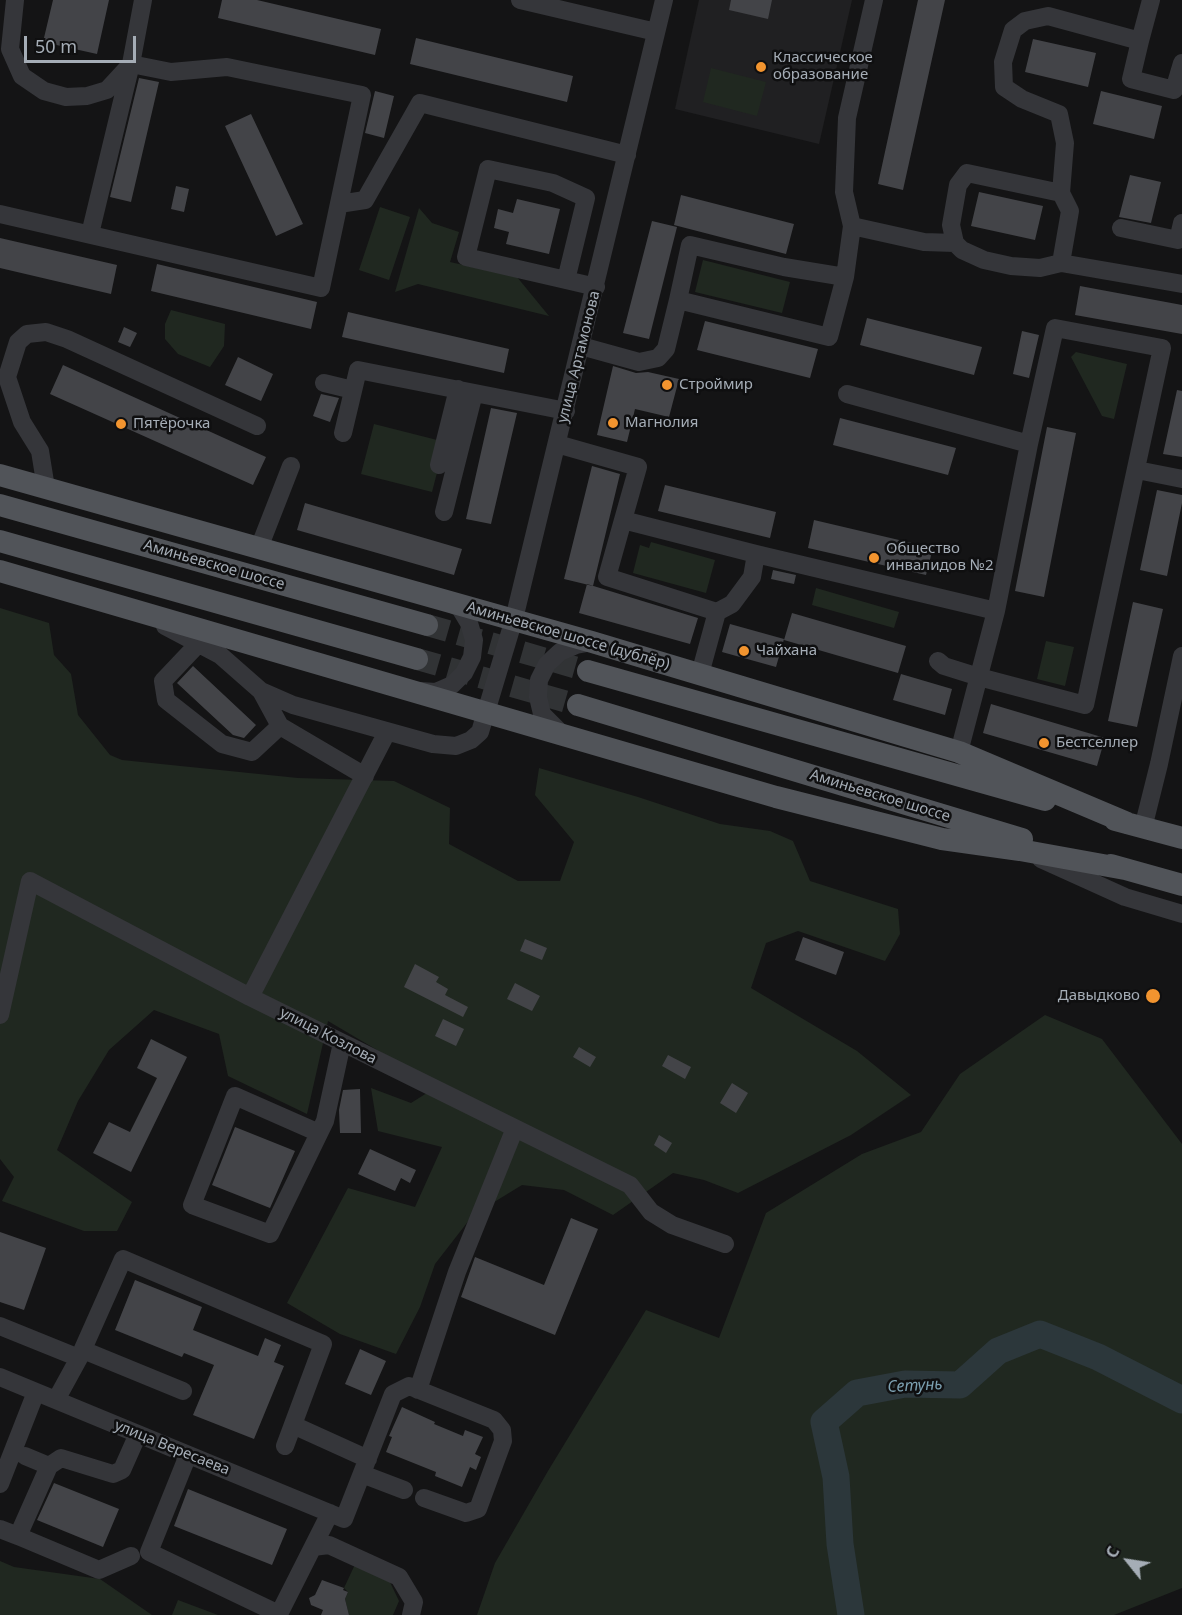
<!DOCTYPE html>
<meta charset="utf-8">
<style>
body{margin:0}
#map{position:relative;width:1182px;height:1615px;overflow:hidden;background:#141415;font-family:"Noto Sans",sans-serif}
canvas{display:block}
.north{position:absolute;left:1098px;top:1531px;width:60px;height:60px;-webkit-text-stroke:4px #0f0f10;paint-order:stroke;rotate:300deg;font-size:16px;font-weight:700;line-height:24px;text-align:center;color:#a5adb6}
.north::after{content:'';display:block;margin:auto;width:21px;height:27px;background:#a5adb6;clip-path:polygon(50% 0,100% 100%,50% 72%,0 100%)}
.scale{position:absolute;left:24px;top:36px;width:112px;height:27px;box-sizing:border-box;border:3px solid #a5adb6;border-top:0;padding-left:8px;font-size:18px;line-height:21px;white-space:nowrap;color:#a5adb6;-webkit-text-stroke:4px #0f0f10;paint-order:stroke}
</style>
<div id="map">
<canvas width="1182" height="1615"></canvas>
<div class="north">С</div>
<div class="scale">50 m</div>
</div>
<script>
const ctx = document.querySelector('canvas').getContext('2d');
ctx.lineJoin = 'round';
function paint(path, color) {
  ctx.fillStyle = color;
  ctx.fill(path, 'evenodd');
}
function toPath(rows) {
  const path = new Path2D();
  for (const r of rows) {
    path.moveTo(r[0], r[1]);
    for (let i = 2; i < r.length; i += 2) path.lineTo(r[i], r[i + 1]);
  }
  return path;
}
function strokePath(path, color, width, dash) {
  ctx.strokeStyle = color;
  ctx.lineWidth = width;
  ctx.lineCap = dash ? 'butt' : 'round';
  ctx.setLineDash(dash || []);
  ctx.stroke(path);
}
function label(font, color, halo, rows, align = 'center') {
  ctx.font = font + ' "Noto Sans",sans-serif';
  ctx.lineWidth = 5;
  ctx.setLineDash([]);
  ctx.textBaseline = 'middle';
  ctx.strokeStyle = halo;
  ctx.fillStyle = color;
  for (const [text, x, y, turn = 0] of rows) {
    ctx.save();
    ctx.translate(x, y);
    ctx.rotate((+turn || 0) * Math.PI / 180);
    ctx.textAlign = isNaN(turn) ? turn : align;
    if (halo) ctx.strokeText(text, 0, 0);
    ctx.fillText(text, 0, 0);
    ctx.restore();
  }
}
paint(toPath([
 [699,0,852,0,819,144,675,109]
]), '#202022');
paint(toPath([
 [711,68,766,82,757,116,703,102],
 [380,207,410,217,389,280,359,270],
 [419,208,432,223,459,232,450,262,517,277,549,316,418,284,395,292],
 [703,260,790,282,782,313,695,292],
 [171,310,225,324,224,346,210,367,178,354,165,339,165,324],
 [1076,352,1127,364,1114,419,1102,416,1071,357],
 [374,424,445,442,432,492,361,474],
 [651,542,715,560,706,593,633,573,640,545,649,548],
 [816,588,899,612,894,628,812,605],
 [0,608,49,623,54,655,71,674,78,715,110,755,122,760,298,778,394,781,450,808,449,844,518,881,560,881,574,842,535,795,539,768,638,797,720,824,770,831,793,841,810,881,898,909,900,934,885,961,798,931,766,943,751,988,857,1051,911,1095,851,1135,738,1193,704,1180,673,1173,613,1215,564,1190,522,1185,473,1215,435,1264,420,1307,396,1354,340,1334,287,1303,348,1188,415,1207,442,1147,378,1131,371,1088,411,1103,438,1086,328,1021,307,1114,228,1076,219,1034,154,1010,109,1050,78,1101,57,1150,132,1202,117,1231,84,1231,2,1201,14,1177,0,1159],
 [1046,641,1074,647,1065,686,1037,679],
 [1045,1015,1102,1039,1182,1144,1182,1588,1114,1615,477,1615,495,1563,548,1471,646,1310,719,1338,766,1213,862,1154,921,1132,960,1074],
 [358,1558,389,1580,399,1601,393,1615,349,1615,345,1599,348,1592,344,1588],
 [0,1561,14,1567,100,1579,152,1615,0,1615],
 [178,1600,218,1615,172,1615]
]), '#202820');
strokePath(toPath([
 [851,1615,840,1544,836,1477,824,1422,857,1393,905,1384,960,1385,998,1351,1040,1334,1098,1357,1182,1400]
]), '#2c373b', 27);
paint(toPath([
 [53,0,109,0,97,54,43,42],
 [222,0,257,0,381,29,375,55,218,18],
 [731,0,772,0,768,19,729,10],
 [918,0,945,0,903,190,878,184],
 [416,38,573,76,567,102,410,64],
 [1033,39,1096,53,1088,87,1025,72],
 [139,78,159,82,131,202,110,197],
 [375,91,394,96,384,138,365,133],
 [1101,91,1162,106,1154,139,1093,124],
 [251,114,303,224,276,236,225,126],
 [1130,175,1161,182,1151,223,1119,217],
 [176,186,189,189,184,212,171,209],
 [979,192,1043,206,1035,240,971,226],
 [681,195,794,224,786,254,674,225],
 [517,199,560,209,549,254,506,244,509,232,494,228,498,209,513,213],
 [652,221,677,227,649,339,623,333],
 [0,238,117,265,111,294,0,268],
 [157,264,317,302,311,329,151,291],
 [1080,286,1182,305,1182,334,1075,315],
 [348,312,509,349,504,373,342,337],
 [867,318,982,347,974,375,860,345],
 [705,321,818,349,810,378,697,350],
 [124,327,137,333,130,347,118,342],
 [1022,331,1039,335,1029,378,1013,374],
 [238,357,273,374,261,401,225,385],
 [63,365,266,457,253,485,50,394],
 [613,366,636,373,648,372,679,379,669,417,635,409,627,442,597,435],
 [1177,390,1182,391,1182,457,1163,454],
 [321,394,339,398,330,422,313,416],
 [491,408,517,413,491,524,466,519],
 [840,418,956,448,948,475,833,445],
 [1047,427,1076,433,1044,597,1015,591],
 [592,466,620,474,593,586,564,579],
 [665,485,776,512,770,538,658,511],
 [1157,490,1182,495,1182,503,1167,576,1140,570],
 [305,503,462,549,454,575,297,530],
 [814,520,933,548,926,575,808,548],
 [773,570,796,575,794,584,771,579],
 [587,584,698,618,690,644,579,613],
 [1133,602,1163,609,1137,727,1108,721],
 [792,613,906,646,898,673,784,640],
 [730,624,784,639,776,667,722,652],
 [193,666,256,725,244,738,233,735,177,683],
 [901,674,952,689,945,715,893,700],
 [991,704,1105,738,1097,766,983,733],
 [803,937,844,952,836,975,795,960],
 [525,939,547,948,542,960,520,951],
 [415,964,439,977,436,982,448,989,445,995,468,1007,463,1017,404,987],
 [515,983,540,996,532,1011,507,999],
 [443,1019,464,1029,456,1046,435,1036],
 [151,1039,187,1057,131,1172,93,1153,109,1122,130,1132,157,1078,137,1068],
 [579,1047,596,1057,590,1067,573,1057],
 [668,1055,691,1067,685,1079,662,1066],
 [732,1083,748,1093,736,1113,720,1103],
 [360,1089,361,1133,340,1133,339,1110,343,1090],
 [235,1127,295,1151,270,1208,212,1185],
 [659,1135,672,1143,666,1153,654,1145],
 [370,1149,416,1170,410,1183,401,1178,395,1191,358,1174],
 [571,1218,598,1229,555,1335,461,1297,475,1257,544,1285],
 [0,1232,46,1248,24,1310,0,1302],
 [135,1280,202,1307,193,1330,258,1356,265,1338,281,1345,274,1362,284,1366,254,1439,193,1415,214,1365,184,1353,182,1357,115,1330],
 [360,1349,386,1361,371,1395,345,1384],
 [402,1407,435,1422,434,1424,463,1436,465,1430,483,1437,475,1454,481,1457,476,1470,470,1467,462,1487,435,1476,436,1472,386,1452,392,1437,389,1436],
 [54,1483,119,1509,103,1547,37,1520],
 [188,1489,287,1529,272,1565,174,1526],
 [322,1580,344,1588,343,1590,348,1592,345,1599,349,1615,321,1615,323,1610,311,1605,309,1598,315,1595]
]), '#434448');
strokePath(toPath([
 [427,625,588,671],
 [417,659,578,705]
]), '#313335', 22, [22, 11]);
strokePath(toPath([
 [15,0,10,49,22,76,44,91,66,97,87,96,107,90,131,64,143,0],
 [520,0,656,32],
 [1140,41,1151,0],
 [1182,63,1174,90,1131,79,1140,41,1048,16,1025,21,1013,30,1003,62,1004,87,1022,99,1059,114,1065,143,1061,193,1070,211,1061,263,1182,284],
 [339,204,365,200,420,103,627,155],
 [0,214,321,288,362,95,227,67,171,72,131,64,90,234],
 [852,226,924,242,955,243],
 [1121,228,1178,240,1182,223],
 [1061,263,1040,268,1011,266,984,260,962,250,955,243,951,225,958,185,967,173,1061,193],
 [566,280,586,198,553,183,488,169,466,257,566,280,596,287],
 [678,300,690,245,784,267,845,277],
 [581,346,639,362,658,358,666,349,678,300,829,337,845,277,852,226,844,192,847,118,874,0],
 [324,383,353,390],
 [847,394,1029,444],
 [343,433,358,370,566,411],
 [557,444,638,467,623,520,756,554,996,611,959,752],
 [439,465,458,389],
 [1137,470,1182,479],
 [46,488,40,451,22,422,7,377,18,342,27,334,46,332,67,339,257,426],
 [444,512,474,393],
 [623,520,607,577,717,612],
 [259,548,291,466],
 [165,626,220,655,261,691,293,705,433,744,456,746,471,740,480,732,514,619,664,0],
 [199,643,163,681,166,700,222,744,252,752,280,726],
 [938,661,944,666,979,677,1085,705,1162,348,1055,328,1029,444,996,611],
 [700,674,717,612,732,604,752,577,756,554],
 [261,691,280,726,365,776],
 [420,691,436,692,452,685,464,673,472,657,474,640,469,623,460,608,450,603],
 [562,734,542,714,538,697,539,680,547,664,560,652,576,645,592,642],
 [1143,828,1159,764,1182,656],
 [1041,859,1125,897,1182,914],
 [250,997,387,732],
 [0,1015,30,881,250,997,630,1185,651,1212,672,1225,725,1244],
 [319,1133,235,1096,192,1205,270,1234,325,1121,342,1043],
 [0,1326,79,1358],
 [83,1350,183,1391],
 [0,1377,344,1519,393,1394,409,1386,494,1420,502,1430,503,1441,478,1509,466,1513,424,1498],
 [418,1390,457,1272,515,1128],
 [56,1400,79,1358,123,1259,323,1344,285,1446],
 [293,1425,368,1459],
 [188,1455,149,1552,279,1614,330,1513],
 [25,1456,49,1466],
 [362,1474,404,1490],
 [0,1484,36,1392],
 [0,1529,18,1536],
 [313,1547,329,1545,399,1577,414,1602,411,1615],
 [131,1556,99,1570,18,1536,49,1466,61,1458,113,1474,122,1470,138,1434]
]), '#35363a', 18);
strokePath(toPath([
 [0,475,592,642,959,752,1127,823],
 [0,505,427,625],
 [0,541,417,659],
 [0,571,776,797,942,839,1020,850,1125,869],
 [588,671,1045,800],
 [578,705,1022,839],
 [1115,820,1182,838],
 [1111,865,1182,885]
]), '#515459', 22);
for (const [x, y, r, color] of [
 [761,67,6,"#f2942f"],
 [667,385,6,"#f2942f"],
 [613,423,6,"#f2942f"],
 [121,424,6,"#f2942f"],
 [874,558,6,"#f2942f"],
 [744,651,6,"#f2942f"],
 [1044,743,6,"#f2942f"],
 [1153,996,8,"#f2942f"]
]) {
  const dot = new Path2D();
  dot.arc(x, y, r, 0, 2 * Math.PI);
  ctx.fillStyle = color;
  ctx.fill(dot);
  strokePath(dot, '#0f0f10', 2);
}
label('15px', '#a5adb6', '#0f0f10', [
 ["Классическое",773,58],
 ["образование",773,75],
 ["Строймир",679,385],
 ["Магнолия",625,423],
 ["Пятёрочка",133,424],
 ["Общество",886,549],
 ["инвалидов №2",886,566],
 ["Чайхана",756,651],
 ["Бестселлер",1056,743],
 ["Давыдково",1140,996,"right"]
], 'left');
label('15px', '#a5adb6', '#0f0f10', [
 ["улица Артамонова",579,357,-76],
 ["Аминьевское шоссе",214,565,16],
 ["Аминьевское шоссе (дублёр)",568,636,16],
 ["Аминьевское шоссе",880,796,17],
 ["улица Козлова",328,1036,27],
 ["улица Вересаева",172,1448,22]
]);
label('italic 16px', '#7ca0b1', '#0f0f10', [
 ["Сетунь",915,1386,-3]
]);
</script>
